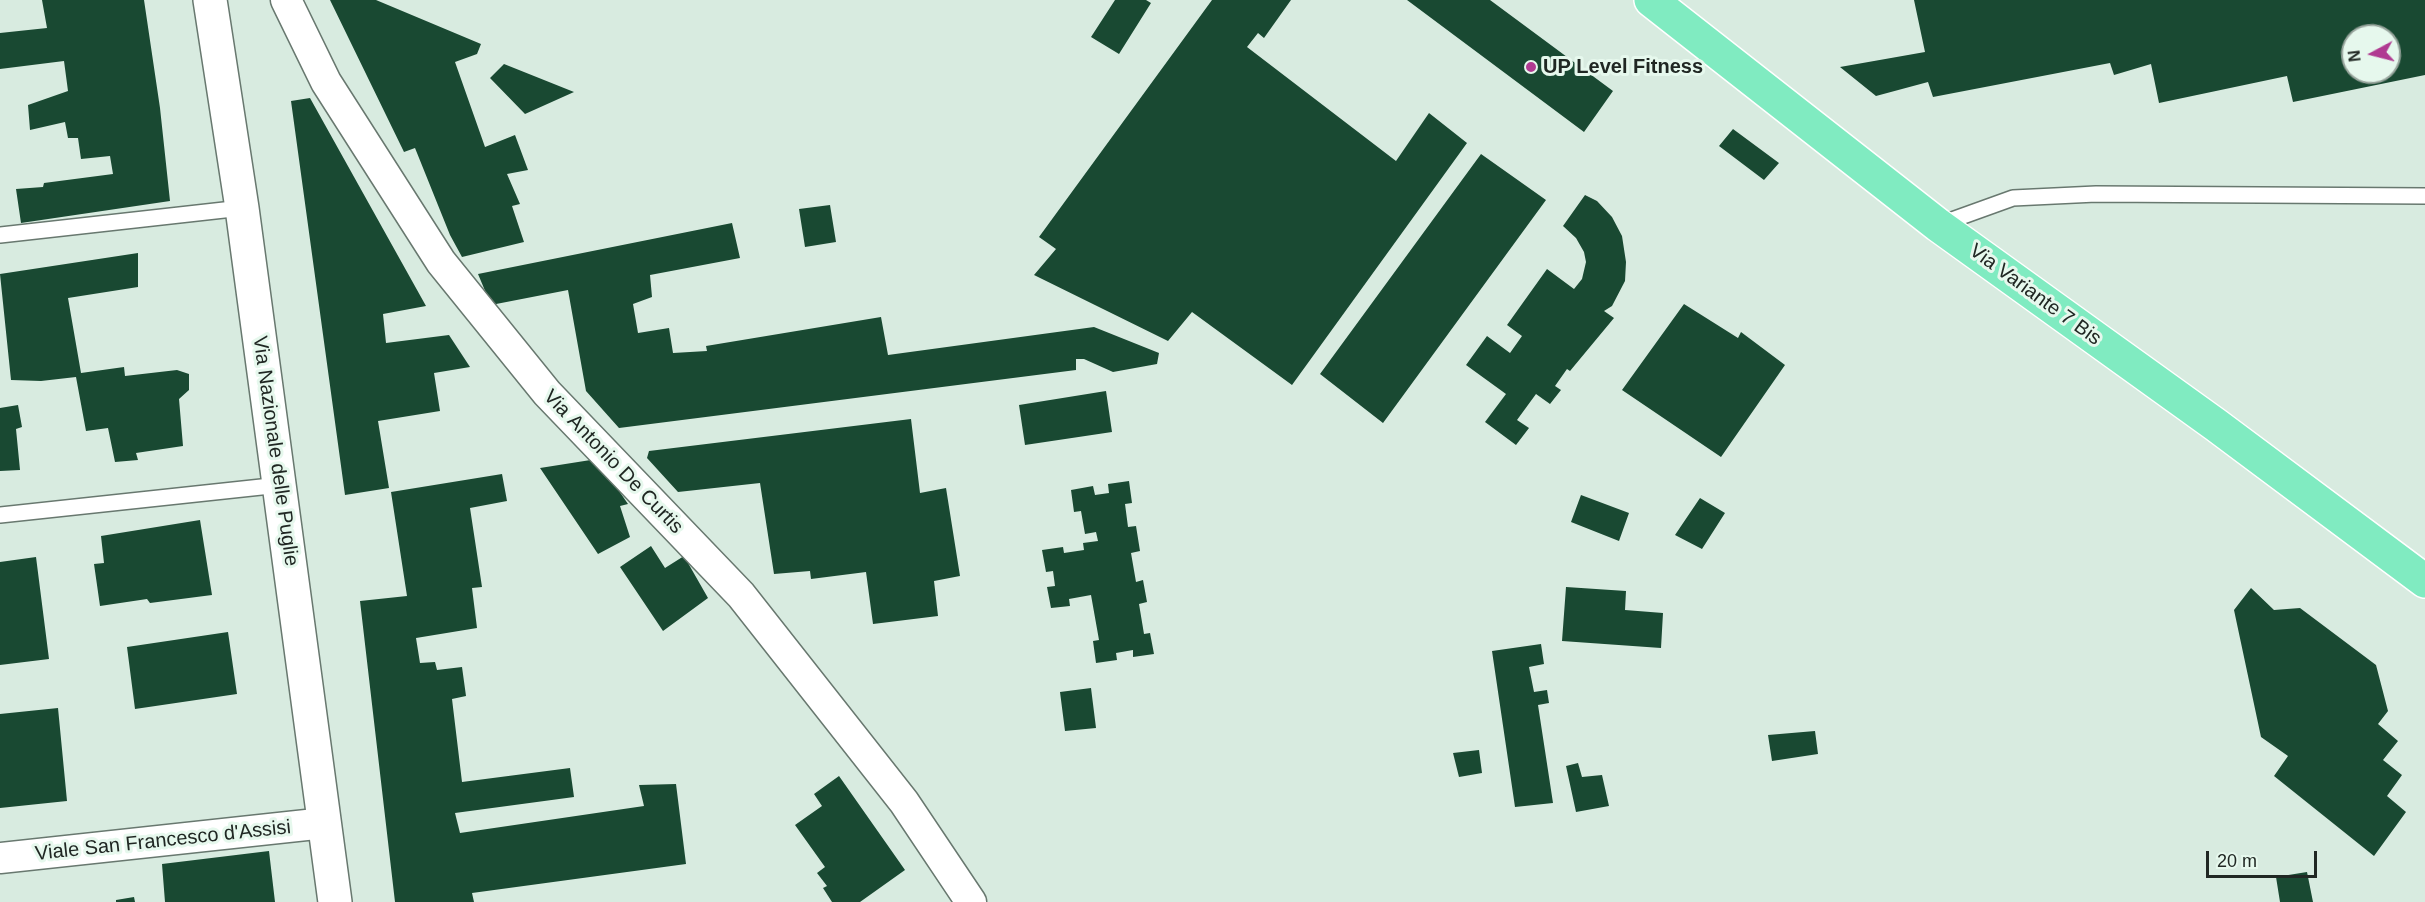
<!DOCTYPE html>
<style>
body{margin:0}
#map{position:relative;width:2425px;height:902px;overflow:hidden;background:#d8ebe0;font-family:Helvetica,sans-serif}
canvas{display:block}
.north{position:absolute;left:2341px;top:24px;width:60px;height:60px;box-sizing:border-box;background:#e6f8ed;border:2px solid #97a49c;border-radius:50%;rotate:263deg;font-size:16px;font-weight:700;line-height:24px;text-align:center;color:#202723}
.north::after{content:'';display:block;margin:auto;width:21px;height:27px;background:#b03a91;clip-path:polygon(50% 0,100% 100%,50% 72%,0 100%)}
.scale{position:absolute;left:2206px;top:851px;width:111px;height:27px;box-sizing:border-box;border:3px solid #202723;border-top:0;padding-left:8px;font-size:18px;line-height:21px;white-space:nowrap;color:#202723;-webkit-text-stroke:4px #e6f8ed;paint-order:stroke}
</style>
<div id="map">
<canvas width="2425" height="902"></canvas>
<div class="north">N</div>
<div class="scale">20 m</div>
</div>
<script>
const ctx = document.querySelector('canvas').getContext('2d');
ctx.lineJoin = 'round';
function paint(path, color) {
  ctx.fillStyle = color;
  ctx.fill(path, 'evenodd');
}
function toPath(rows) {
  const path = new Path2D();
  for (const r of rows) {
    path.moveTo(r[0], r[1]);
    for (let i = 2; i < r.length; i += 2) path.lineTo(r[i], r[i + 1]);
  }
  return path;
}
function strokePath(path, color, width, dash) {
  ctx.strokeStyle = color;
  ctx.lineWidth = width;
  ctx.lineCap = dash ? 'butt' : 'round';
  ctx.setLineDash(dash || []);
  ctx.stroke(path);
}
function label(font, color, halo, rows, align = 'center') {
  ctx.font = font + ' Helvetica,sans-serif';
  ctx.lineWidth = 6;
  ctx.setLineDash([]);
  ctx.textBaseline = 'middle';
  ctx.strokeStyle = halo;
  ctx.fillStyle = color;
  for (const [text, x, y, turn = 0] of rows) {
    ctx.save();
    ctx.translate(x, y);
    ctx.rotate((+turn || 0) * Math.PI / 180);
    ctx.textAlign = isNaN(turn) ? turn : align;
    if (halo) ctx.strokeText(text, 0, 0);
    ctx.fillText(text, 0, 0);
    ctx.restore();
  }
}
paint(toPath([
 [42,0,144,0,160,108,170,201,21,223,16,189,43,187,44,183,113,174,110,156,81,159,78,138,68,138,65,122,30,130,28,105,68,91,64,61,0,69,0,33,47,28],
 [330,0,376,0,481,44,477,54,455,62,485,147,515,135,528,170,507,174,520,204,512,206,524,242,462,257,450,235,415,148,404,152],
 [1115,0,1146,0,1151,3,1119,54,1091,37],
 [1212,0,1291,0,1264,38,1258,33,1247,47,1396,161,1429,113,1467,143,1292,385,1192,312,1168,341,1034,275,1056,249,1039,237],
 [1407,0,1490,0,1613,91,1584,132],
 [1914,0,2425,0,2425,75,2293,102,2287,76,2159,103,2151,64,2114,75,2110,63,1933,97,1928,82,1876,96,1840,67,1925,52],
 [2353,36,2389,36,2389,72,2353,72],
 [504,64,574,92,525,114,490,78],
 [310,98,426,306,383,314,386,343,449,335,470,367,434,373,440,411,378,421,389,488,345,495,291,101],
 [1733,129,1779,163,1764,180,1719,146],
 [1481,154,1546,200,1383,423,1320,374],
 [1585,195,1597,201,1612,217,1622,236,1626,262,1625,281,1612,306,1604,311,1614,318,1570,371,1567,369,1555,386,1561,390,1550,404,1536,394,1517,420,1529,428,1516,445,1485,422,1506,394,1466,365,1487,336,1510,353,1522,336,1507,325,1547,269,1574,289,1582,279,1586,262,1584,252,1576,238,1563,226],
 [830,205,836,242,805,247,799,209],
 [732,223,740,258,650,275,652,297,633,304,638,333,669,328,673,353,707,351,706,346,881,317,888,355,1094,327,1159,353,1157,364,1113,372,1084,359,1076,359,1076,370,619,428,586,391,568,290,491,305,478,274],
 [138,253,138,287,68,298,81,373,124,367,125,376,177,370,189,374,189,390,179,399,183,446,136,453,138,460,115,462,108,428,86,431,76,377,41,381,11,380,0,274],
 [1684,304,1738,338,1741,332,1785,365,1721,457,1622,390],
 [1106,391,1112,432,1025,445,1019,405],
 [18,405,22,427,16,429,20,470,0,471,0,408],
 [911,419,920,493,946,488,960,576,934,581,938,616,873,624,866,572,811,579,810,571,774,574,760,483,678,492,647,458,649,451],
 [597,459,628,504,620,506,630,537,598,554,540,468],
 [502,474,507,501,470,508,482,587,472,588,477,628,416,638,420,663,435,662,437,670,462,667,466,696,452,699,462,782,570,768,574,797,455,813,460,833,644,806,639,785,676,784,686,864,472,893,474,902,395,902,360,601,407,596,391,492],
 [1129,481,1132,503,1125,504,1128,527,1136,526,1140,551,1131,553,1136,582,1143,580,1147,602,1139,604,1144,634,1150,633,1154,654,1133,657,1133,650,1116,653,1117,660,1096,663,1093,641,1099,640,1091,595,1069,599,1070,606,1051,608,1047,587,1055,586,1053,571,1046,572,1042,550,1063,547,1064,553,1084,550,1083,543,1098,541,1096,532,1085,534,1081,511,1074,512,1071,490,1093,486,1095,495,1109,493,1108,484],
 [1581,495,1629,513,1619,541,1571,522],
 [1700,498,1725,513,1702,549,1675,535],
 [200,520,212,595,150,603,147,599,100,606,94,564,104,563,101,536],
 [651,546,665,568,684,556,708,598,663,631,620,567],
 [36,557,49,659,0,665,0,562],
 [1566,587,1626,591,1625,610,1663,613,1661,648,1562,641],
 [2251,588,2274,610,2300,608,2376,665,2388,711,2378,724,2398,741,2383,760,2402,775,2387,796,2406,812,2374,856,2274,776,2288,756,2261,737,2234,610],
 [228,632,237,694,135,709,127,647],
 [1541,644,1544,664,1529,667,1534,692,1547,690,1549,703,1538,705,1553,803,1515,807,1492,651],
 [1091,688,1096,728,1065,731,1060,692],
 [58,708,67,801,0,808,0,714],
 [1815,731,1818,754,1772,761,1768,735],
 [1479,750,1482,773,1459,777,1453,753],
 [1578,763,1582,777,1602,775,1609,806,1576,812,1566,766],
 [839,776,905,870,860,902,832,902,823,888,827,886,817,873,825,867,795,825,822,806,814,794],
 [269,851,275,902,165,902,162,864],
 [2307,872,2313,902,2280,902,2276,877],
 [134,897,135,902,116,902,116,900]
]), '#194932');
const lane = toPath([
 [1938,225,2013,198,2096,194,2425,196],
 [0,235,242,208],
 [0,515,280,485]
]);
const street = toPath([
 [286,0,326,82,441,262,547,393,741,595,904,802,971,902],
 [0,858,325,823]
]);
const secondary = toPath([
 [210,0,242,208,335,902]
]);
const primary = toPath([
 [1651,0,1938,225,2216,425,2425,581]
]);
strokePath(lane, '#68786f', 18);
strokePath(street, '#68786f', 33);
strokePath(secondary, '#68786f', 36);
strokePath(primary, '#fff', 36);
strokePath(lane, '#fff', 15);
strokePath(street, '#fff', 30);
strokePath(secondary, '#fff', 33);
strokePath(primary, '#80ebc1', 33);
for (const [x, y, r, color] of [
 [1531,67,6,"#b03a91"]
]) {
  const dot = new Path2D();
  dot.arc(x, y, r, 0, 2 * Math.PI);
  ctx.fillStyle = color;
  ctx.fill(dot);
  strokePath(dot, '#e6f8ed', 2);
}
label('bold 20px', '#202723', '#e6f8ed', [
 ["UP Level Fitness",1543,67]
], 'left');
label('20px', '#202723', '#e6f8ed', [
 ["Via Variante 7 Bis",2035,295,36],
 ["Via Nazionale delle Puglie",275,451,82],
 ["Via Antonio De Curtis",613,462,46],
 ["Viale San Francesco d'Assisi",163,841,-6]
]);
</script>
